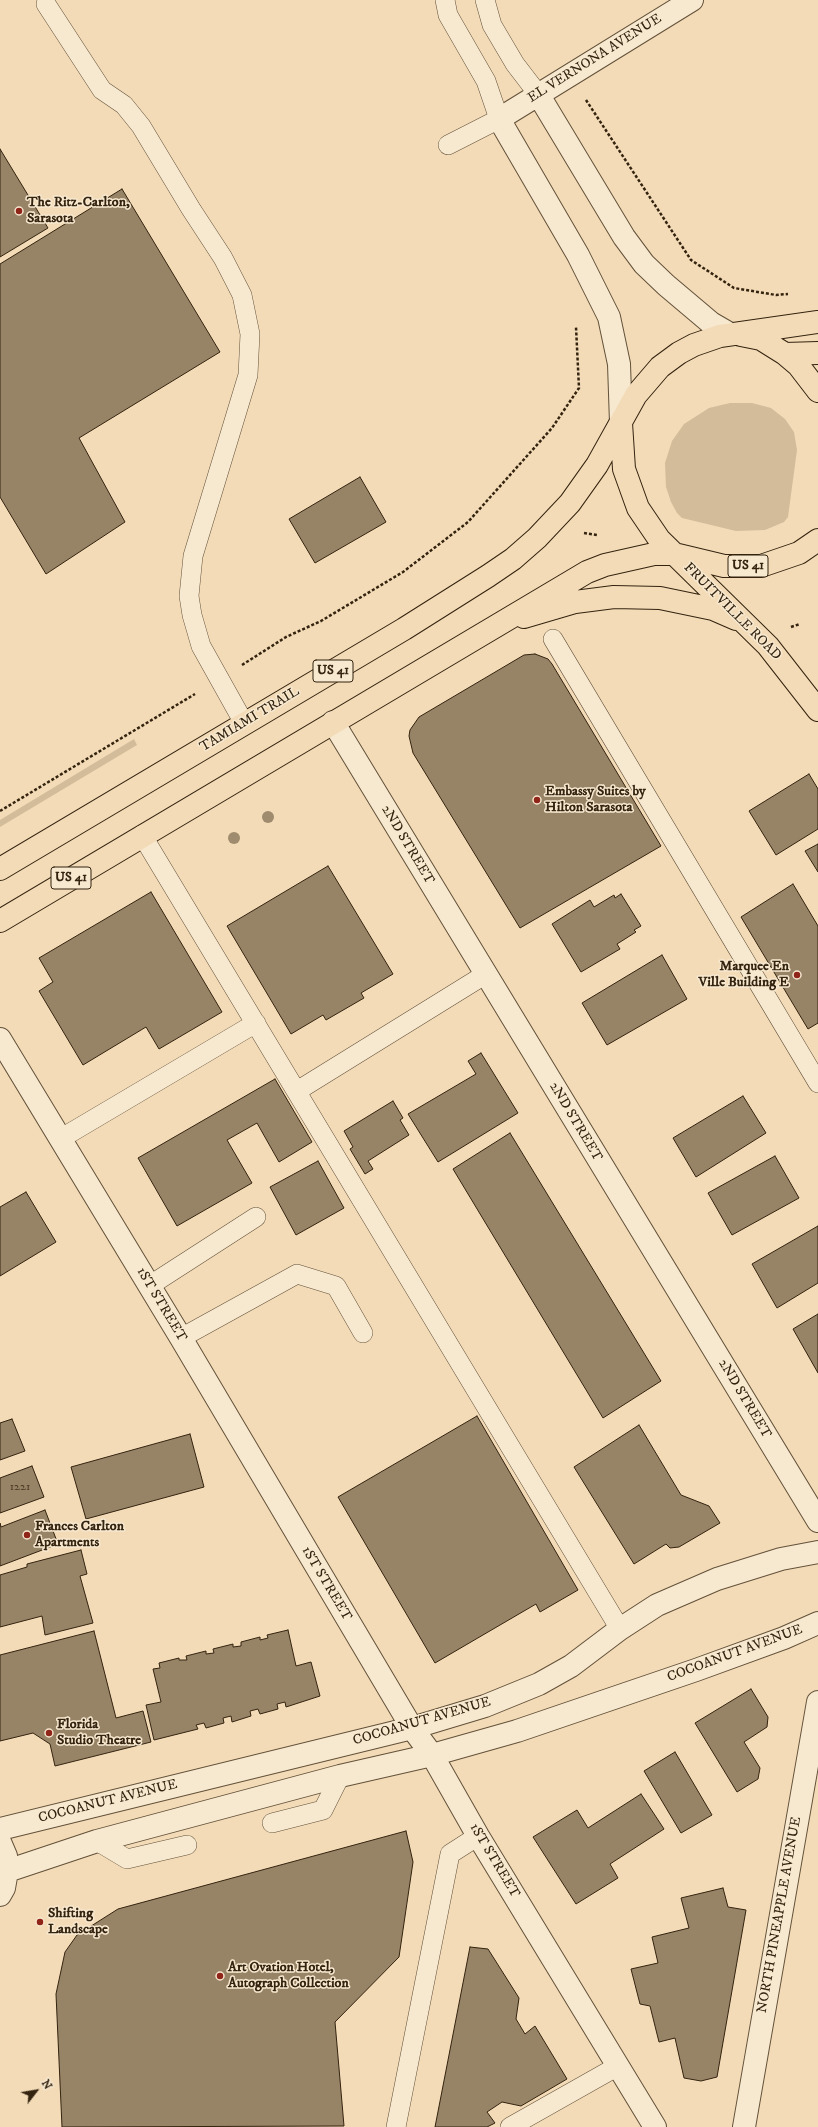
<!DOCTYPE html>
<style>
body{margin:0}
#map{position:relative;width:818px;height:2127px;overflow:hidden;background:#f3dbb7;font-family:"IM FELL DW Pica",serif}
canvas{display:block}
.north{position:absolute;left:16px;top:2071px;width:40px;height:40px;-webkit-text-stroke:3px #f7e8d0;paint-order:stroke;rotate:59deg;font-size:11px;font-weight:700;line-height:16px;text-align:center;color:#33230f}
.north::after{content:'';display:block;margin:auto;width:14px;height:18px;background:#33230f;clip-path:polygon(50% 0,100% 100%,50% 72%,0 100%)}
</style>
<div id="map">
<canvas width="818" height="2127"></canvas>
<div class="north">N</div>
</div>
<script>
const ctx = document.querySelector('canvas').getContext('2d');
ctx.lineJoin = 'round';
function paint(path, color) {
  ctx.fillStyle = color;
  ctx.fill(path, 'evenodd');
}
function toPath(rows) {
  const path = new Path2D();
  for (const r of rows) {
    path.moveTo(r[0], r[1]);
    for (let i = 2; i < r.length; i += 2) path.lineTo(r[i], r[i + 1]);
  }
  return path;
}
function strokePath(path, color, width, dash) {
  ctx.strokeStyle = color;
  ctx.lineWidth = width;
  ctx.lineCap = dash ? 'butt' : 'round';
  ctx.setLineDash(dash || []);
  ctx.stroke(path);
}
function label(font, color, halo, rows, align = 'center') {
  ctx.font = font + ' "IM FELL DW Pica",serif';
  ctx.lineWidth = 3;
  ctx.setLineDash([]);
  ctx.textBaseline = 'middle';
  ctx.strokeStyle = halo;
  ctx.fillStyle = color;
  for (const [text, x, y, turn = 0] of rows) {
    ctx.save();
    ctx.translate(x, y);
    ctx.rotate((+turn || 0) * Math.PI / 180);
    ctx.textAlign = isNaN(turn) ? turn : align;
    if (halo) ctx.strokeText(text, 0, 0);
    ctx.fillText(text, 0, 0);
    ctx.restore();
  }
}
paint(toPath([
 [730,403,752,403,771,408,785,419,794,432,797,450,788,517,784,522,765,530,736,531,682,518,677,513,671,502,666,487,665,463,672,441,684,424,709,408],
 [134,739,137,745,0,827,0,820]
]), '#d2bc9a');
const building = toPath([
 [0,149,48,228,0,257,0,149],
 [122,189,220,352,79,438,125,522,46,574,0,497,0,264,122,189],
 [360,477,386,522,315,563,289,519,360,477],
 [535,654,548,659,552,664,661,846,520,928,413,753,409,736,410,730,419,717,524,655,535,654],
 [809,774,818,789,818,829,776,855,749,811,809,774],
 [818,844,818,872,805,851,818,844],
 [328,866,393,974,361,993,364,998,326,1020,323,1015,291,1034,227,926,328,866],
 [793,884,818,926,818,1023,808,1029,741,917,793,884],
 [151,892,222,1012,159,1049,146,1027,83,1065,39,991,53,982,39,958,151,892],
 [621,894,641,926,634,930,636,932,617,944,620,949,581,972,552,924,590,900,594,907,614,895,615,898,621,894],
 [662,955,687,999,607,1045,582,1003,662,955],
 [481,1053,518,1113,438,1162,408,1114,476,1074,468,1061,481,1053],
 [275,1079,312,1142,279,1162,257,1123,227,1140,252,1183,177,1226,138,1158,275,1079],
 [743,1096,766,1133,696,1177,673,1138,743,1096],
 [393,1101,403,1118,400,1120,409,1135,368,1161,373,1169,365,1174,350,1149,353,1147,344,1131,393,1101],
 [510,1133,661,1381,603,1418,453,1169,510,1133],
 [775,1156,799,1198,732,1235,708,1193,775,1156],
 [318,1161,344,1208,296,1235,270,1187,318,1161],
 [26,1192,56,1242,0,1276,0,1207,26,1192],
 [818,1226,818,1283,777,1308,752,1264,818,1226],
 [818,1314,818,1373,793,1329,818,1314],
 [477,1416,578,1590,540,1612,536,1604,435,1663,338,1497,477,1416],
 [12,1419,25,1451,0,1460,0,1423,12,1419],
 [639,1425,681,1495,709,1506,720,1523,679,1547,670,1548,666,1544,634,1564,574,1467,639,1425],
 [190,1434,204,1487,86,1519,71,1467,190,1434],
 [32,1466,44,1497,0,1513,0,1478,32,1466],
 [45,1510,58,1544,0,1566,0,1523,1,1527,45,1510],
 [81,1550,87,1574,80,1576,93,1623,45,1635,42,1616,0,1627,0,1575,27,1567,27,1564,81,1550],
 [288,1630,296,1666,311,1662,320,1696,286,1707,285,1702,277,1704,278,1709,260,1714,258,1709,250,1711,251,1716,232,1722,231,1716,223,1718,224,1723,206,1728,204,1723,196,1725,198,1729,154,1740,146,1705,161,1702,153,1669,160,1668,159,1663,179,1658,179,1660,187,1660,186,1656,206,1651,206,1654,214,1653,213,1649,233,1644,233,1647,241,1646,241,1642,260,1637,260,1640,268,1638,267,1635,288,1630],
 [94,1631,116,1718,143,1711,151,1742,55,1766,50,1744,33,1733,0,1741,0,1655,94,1631],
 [751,1689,768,1717,767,1727,744,1742,760,1768,758,1779,737,1792,695,1723,751,1689],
 [675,1752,712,1815,681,1833,644,1771,675,1752],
 [641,1794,664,1829,610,1864,618,1878,576,1904,533,1837,577,1810,588,1828,641,1794],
 [406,1831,413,1862,399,1957,335,2022,344,2126,62,2127,56,1994,65,1952,77,1935,118,1909,406,1831],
 [723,1888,728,1907,746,1910,717,2077,701,2081,684,2078,675,2038,659,2042,650,2006,640,2004,631,1969,658,1963,652,1937,689,1928,681,1898,723,1888],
 [470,1947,488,1949,519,1998,516,2019,525,2034,535,2026,567,2079,521,2106,502,2102,487,2112,495,2123,487,2127,435,2127,470,1947]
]);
paint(building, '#978366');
strokePath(building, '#33230f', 1);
const service = toPath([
 [445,0,448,15,486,81,499,119,448,145],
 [485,0,492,25,515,64,538,94],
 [46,4,102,90,124,105,141,126,191,209,223,258,242,295,250,334,248,375,193,556,189,596,192,615,201,646,244,723],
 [553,639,818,1083],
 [142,835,620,1629],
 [297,1091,486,974],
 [60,1139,256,1023],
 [149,1286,256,1217],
 [181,1338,297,1274,336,1286,363,1333],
 [272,1823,323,1810,340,1776],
 [97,1841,127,1859,187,1845],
 [396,2127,450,1854,478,1836],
 [510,2127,618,2066]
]);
const minor = toPath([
 [538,94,624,237,644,264,666,285,711,323,730,334],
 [621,423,619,364,609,317,578,255,499,119,692,0],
 [333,722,818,1521],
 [0,1039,181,1338,412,1728,432,1755,478,1836,655,2127],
 [744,2127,818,1702]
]);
const tertiary = toPath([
 [0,1829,412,1728,485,1706,539,1684,571,1666,620,1629,657,1605,717,1579,781,1559,818,1552],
 [0,1842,6,1856,7,1871,4,1888,0,1895],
 [7,1871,97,1841,340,1776,432,1755,517,1731,696,1670,784,1638,818,1623]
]);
const primary = toPath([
 [741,335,761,339,785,354,798,365,818,391],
 [785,354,818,353],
 [621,423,624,469,638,508,659,539,768,646,818,710],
 [524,617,575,602,614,597,660,598,713,609,736,619],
 [0,869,404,629,488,576,513,559,537,538,570,503,597,465,636,395,660,367,679,353,694,345,720,336,818,322],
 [0,921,587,572,605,565,654,554,674,554,724,566,761,566,799,553,818,540]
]);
strokePath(service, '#635139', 20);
strokePath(minor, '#635139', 24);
strokePath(tertiary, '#635139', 24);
strokePath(primary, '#33230f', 24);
strokePath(toPath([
 [586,100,691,260,734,288,776,295,788,294],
 [584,533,597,535],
 [791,627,800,624],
 [242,665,286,637,321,621,403,572,468,522,552,428,579,388,576,327],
 [0,811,195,694]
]), '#33230f', 2.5, [3, 2]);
strokePath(service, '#f7e8d0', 19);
strokePath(minor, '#f7e8d0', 22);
strokePath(tertiary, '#f7e8d0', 22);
strokePath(primary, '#f3dbb7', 22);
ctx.fillStyle = '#9f8b6e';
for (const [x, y] of [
 [268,817],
 [234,838]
]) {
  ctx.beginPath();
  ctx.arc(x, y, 6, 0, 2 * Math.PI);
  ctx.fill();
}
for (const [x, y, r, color] of [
 [19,211,4,"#8f2418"],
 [537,800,4,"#8f2418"],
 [797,975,4,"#8f2418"],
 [27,1535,4,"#8f2418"],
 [49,1733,4,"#8f2418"],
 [40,1922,4,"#8f2418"],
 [220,1976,4,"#8f2418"]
]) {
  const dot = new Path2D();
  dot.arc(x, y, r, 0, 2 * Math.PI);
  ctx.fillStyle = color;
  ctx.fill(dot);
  strokePath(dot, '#f7e8d0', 1.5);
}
label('12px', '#4c3b25', null, [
 ["1221",20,1488]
]);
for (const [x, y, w] of [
 [748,566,40],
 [333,671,40],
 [71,878,40]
]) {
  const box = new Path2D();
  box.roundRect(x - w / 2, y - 11, w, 22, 3);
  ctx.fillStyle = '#f7e8d0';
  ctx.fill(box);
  strokePath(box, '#33230f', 1);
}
label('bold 13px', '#33230f', null, [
 ["US 41",748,566],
 ["US 41",333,671],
 ["US 41",71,878]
]);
label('14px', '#33230f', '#f7e8d0', [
 ["EL VERNONA AVENUE",595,59,-32],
 ["FRUITVILLE ROAD",732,612,45],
 ["TAMIAMI TRAIL",250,720,-31],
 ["2ND STREET",407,845,59],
 ["2ND STREET",575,1122,59],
 ["1ST STREET",161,1305,59],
 ["2ND STREET",744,1399,59],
 ["1ST STREET",326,1584,59],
 ["COCOANUT AVENUE",735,1654,-20],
 ["COCOANUT AVENUE",422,1722,-16],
 ["COCOANUT AVENUE",108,1802,-14],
 ["1ST STREET",494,1861,59],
 ["NORTH PINEAPPLE AVENUE",780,1915,-80]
]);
label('bold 14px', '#33230f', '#f7e8d0', [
 ["The Ritz-Carlton,",27,203],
 ["Sarasota",27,219],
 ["Embassy Suites by",545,792],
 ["Hilton Sarasota",545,808],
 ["Marquee En",789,967,"right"],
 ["Ville Building E",789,983,"right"],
 ["Frances Carlton",35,1527],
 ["Apartments",35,1543],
 ["Florida",57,1725],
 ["Studio Theatre",57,1741],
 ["Shifting",48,1914],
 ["Landscape",48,1930],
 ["Art Ovation Hotel,",228,1968],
 ["Autograph Collection",228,1984]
], 'left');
</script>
